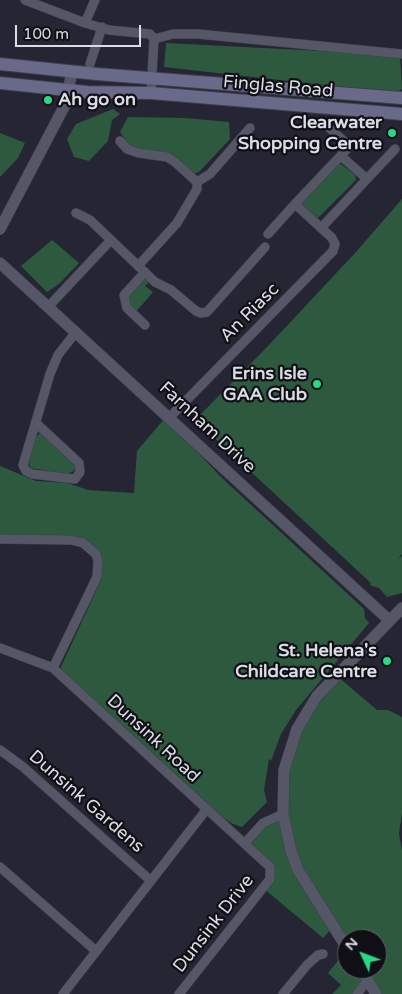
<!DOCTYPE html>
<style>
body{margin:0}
#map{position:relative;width:402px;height:994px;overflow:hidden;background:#252533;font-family:"Varela Round",sans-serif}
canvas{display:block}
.north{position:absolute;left:337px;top:929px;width:50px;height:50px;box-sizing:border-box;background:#0f0f15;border:1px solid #616169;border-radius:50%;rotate:313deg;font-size:14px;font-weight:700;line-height:20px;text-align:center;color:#dcdce6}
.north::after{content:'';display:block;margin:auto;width:18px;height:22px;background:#28d885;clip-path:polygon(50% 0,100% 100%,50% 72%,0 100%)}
.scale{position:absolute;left:15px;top:25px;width:126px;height:22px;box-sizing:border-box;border:2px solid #dcdce6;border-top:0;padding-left:6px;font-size:15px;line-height:18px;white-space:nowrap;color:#dcdce6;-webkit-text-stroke:4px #0f0f15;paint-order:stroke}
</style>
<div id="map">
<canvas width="402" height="994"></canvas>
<div class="north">N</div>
<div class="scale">100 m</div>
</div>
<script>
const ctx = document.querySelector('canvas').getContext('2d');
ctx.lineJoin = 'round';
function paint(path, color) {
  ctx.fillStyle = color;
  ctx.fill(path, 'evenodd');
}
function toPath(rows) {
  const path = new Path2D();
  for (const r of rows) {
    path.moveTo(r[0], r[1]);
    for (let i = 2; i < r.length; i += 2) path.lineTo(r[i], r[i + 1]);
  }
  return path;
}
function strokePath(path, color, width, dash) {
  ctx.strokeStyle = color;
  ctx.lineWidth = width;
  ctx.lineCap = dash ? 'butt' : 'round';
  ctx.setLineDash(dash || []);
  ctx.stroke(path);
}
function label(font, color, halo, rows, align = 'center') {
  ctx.font = font + ' "Varela Round",sans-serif';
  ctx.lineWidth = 4.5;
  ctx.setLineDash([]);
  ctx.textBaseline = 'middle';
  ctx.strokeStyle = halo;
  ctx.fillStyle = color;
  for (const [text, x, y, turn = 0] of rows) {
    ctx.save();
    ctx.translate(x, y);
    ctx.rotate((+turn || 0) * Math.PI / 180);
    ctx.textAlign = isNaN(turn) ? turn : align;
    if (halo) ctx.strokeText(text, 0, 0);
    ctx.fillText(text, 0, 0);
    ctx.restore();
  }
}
paint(toPath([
 [166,43,400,55,402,89,395,93,164,67],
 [113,109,120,114,112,120,108,141,89,161,74,157,67,139,76,124],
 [128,117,185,118,229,122,230,139,199,172,194,174,171,154,130,147,120,132],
 [0,133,25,143,18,158,0,177],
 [341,164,355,175,356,180,316,220,302,205,303,202,337,166],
 [402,199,402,554,398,559,402,556,402,593,387,597,379,588,372,586,369,583,372,584,195,420,267,347,356,252],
 [52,240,79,263,59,284,47,292,21,266],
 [144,277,149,282,145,286,153,292,136,312,127,300,130,292],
 [165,418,222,478,364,609,365,618,369,623,296,710,281,734,271,761,269,759,264,790,267,802,242,827,233,824,219,815,60,669,102,578,102,562,84,541,0,536,0,466,36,481,68,483,88,490,134,493,137,451],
 [41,432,73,462,75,467,74,471,67,474,31,468,29,464,31,453,35,438],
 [337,676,377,710,388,710,402,717,402,812,399,834,402,851,402,994,377,994,361,969,377,969,377,939,347,939,333,927,323,938,263,888,272,873,245,843,277,815,290,747],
 [346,951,347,969,357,969,365,982,356,994,332,994,341,985,328,973]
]), '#2d5a3f');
const minor = toPath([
 [25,0,85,23,109,30,150,34,154,39],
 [85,23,95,0],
 [154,39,173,34,198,34,402,54],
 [90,64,102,27],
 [151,93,154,39],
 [120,141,127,149,139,153,167,157,175,162,197,182,197,189,177,223,138,266],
 [341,156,367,179],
 [197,182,210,174,250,128],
 [76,213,90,220,155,282,171,290,196,311,201,313,207,312,265,247],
 [321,228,395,149],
 [268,234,295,204],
 [145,272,124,295,127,308,145,325],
 [48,307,110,241],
 [170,417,333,251,335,244,332,238,295,204,348,148,346,143,324,123],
 [36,423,79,463,80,472,75,479,32,474,26,471,23,465,50,374,58,355,76,332],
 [0,539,71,540,83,543,96,554,98,561,97,577,53,668],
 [0,648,53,668,270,867,270,879,179,994],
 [0,750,22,766,150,880],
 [245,843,263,823,283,814],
 [0,867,96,951],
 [63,994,206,810],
 [283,994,307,965,318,955,323,954],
 [357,994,368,980]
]);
const tertiary = toPath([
 [0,229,65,105,72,72],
 [0,263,389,620],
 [347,948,298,870,291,851,283,814,284,770,297,729,317,696,402,608],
 [361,969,376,994]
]);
const secondary = toPath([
 [0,64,97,74,402,98],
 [0,83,87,92,151,93,402,114]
]);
strokePath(minor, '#3f3f4b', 10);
strokePath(tertiary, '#3f3f4b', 12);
strokePath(secondary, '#3f3f4b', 14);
strokePath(minor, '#555666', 9);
strokePath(tertiary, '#555666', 11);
strokePath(secondary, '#696a8a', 12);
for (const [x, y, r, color] of [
 [48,100,5,"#28d885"],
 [392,133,5,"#28d885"],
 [317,384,5,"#28d885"],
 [387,661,5,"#28d885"]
]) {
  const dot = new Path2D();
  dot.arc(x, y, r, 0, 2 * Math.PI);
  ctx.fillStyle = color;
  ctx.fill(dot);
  strokePath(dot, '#0f0f15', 2);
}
label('18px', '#dcdce6', '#0f0f15', [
 ["Finglas Road",278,87,5],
 ["An Riasc",250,313,-45],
 ["Farnham Drive",207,428,43],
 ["Dunsink Road",153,739,43],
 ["Dunsink Gardens",86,802,41],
 ["Dunsink Drive",214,924,-52]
]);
label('bold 18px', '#dcdce6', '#0f0f15', [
 ["Ah go on",58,100,"left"],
 ["Clearwater",382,123],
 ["Shopping Centre",382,144],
 ["Erins Isle",307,374],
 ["GAA Club",307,395],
 ["St. Helena's",377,651],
 ["Childcare Centre",377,672]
], 'right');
</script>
